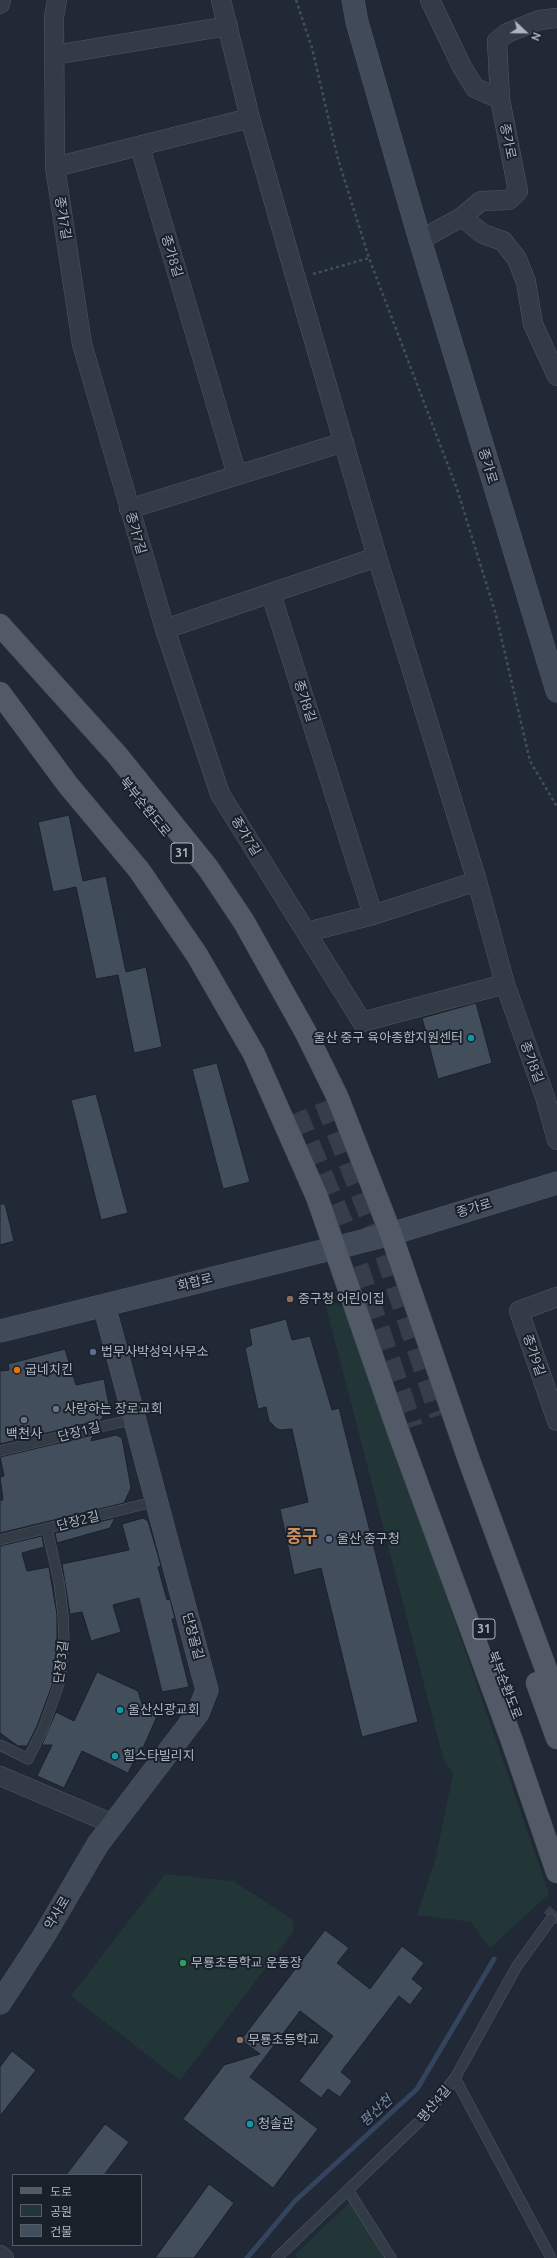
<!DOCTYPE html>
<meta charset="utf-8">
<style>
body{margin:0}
#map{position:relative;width:557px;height:2258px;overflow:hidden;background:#202935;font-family:Ubuntu,"Noto Sans KR",sans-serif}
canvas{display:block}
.legend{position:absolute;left:12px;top:2174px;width:130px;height:72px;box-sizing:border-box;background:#19202a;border:1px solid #545c67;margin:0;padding:5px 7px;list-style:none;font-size:12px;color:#adb5c3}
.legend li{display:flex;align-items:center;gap:8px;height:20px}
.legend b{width:20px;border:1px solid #545c67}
.north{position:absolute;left:505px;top:12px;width:40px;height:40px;-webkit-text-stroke:3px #19202a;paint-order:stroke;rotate:112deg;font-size:11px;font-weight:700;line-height:16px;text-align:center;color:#adb5c3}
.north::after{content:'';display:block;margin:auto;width:14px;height:18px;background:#adb5c3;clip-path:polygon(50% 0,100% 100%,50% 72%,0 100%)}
</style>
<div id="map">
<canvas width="557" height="2258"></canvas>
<ul class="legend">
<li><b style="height:5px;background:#515a66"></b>도로</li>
<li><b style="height:11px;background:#233637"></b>공원</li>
<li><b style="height:11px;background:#434e5d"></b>건물</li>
</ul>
<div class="north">N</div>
</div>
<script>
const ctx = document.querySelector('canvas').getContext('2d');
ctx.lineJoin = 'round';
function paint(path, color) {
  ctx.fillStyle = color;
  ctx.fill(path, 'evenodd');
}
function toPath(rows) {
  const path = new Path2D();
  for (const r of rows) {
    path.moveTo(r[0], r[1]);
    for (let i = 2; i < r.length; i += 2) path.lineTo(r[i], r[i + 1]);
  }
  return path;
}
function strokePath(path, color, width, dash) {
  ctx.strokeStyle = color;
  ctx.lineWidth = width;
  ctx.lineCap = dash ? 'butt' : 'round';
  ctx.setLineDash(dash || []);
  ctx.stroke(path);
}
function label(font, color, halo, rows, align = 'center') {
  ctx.font = font + ' Ubuntu,"Noto Sans KR",sans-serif';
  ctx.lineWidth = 4;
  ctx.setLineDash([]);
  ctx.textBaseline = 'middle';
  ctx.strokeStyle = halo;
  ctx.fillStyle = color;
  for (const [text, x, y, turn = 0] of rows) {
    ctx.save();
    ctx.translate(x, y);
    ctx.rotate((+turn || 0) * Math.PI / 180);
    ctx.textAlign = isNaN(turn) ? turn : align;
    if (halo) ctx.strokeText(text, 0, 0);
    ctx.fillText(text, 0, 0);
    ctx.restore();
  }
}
paint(toPath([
 [323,1295,345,1309,412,1497,549,1894,490,1948,471,1922,417,1915,436,1857,453,1774,444,1761],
 [165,1874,233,1881,292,1919,294,1931,180,2080,71,1996],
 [351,2201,388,2258,297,2258,295,2255]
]), '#233637');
strokePath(toPath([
 [247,2258,295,2201,417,2089,494,1959]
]), '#34445c', 5);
const building = toPath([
 [69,815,83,881,106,876,126,972,146,967,162,1047,134,1053,118,975,96,979,76,887,53,892,38,822,69,815],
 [476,1003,492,1063,438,1079,422,1018,476,1003],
 [217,1063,250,1182,223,1189,192,1069,217,1063],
 [96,1094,128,1213,101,1220,71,1100,96,1094],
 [0,1204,5,1204,14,1241,0,1245,0,1204],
 [286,1319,292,1340,310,1336,332,1410,339,1408,418,1722,362,1737,321,1568,294,1575,280,1509,308,1502,292,1429,280,1430,276,1428,269,1421,266,1407,258,1409,245,1348,252,1345,249,1329,286,1319],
 [65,1349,76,1385,104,1379,109,1405,101,1420,0,1444,0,1371,9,1370,8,1364,65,1349],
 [93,1435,91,1441,116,1435,122,1438,131,1488,124,1503,0,1533,0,1500,3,1500,0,1477,4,1476,0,1457,93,1435],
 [115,1518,110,1528,57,1543,55,1533,115,1518],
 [143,1518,148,1521,155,1545,161,1566,158,1567,167,1600,170,1599,175,1619,172,1619,189,1687,162,1692,139,1598,113,1605,121,1632,91,1641,82,1612,70,1614,62,1564,129,1550,122,1524,143,1518],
 [42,1536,44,1547,22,1553,27,1571,49,1567,57,1615,57,1640,54,1680,37,1726,27,1746,18,1746,0,1733,0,1546,42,1536],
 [97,1672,138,1691,144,1710,162,1705,143,1748,141,1747,128,1773,82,1751,64,1788,37,1776,52,1745,42,1745,56,1712,74,1721,97,1672],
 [325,1930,349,1948,337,1963,370,1989,402,1946,424,1963,412,1979,423,1988,410,2005,399,1996,341,2072,352,2081,340,2097,328,2089,321,2098,299,2081,333,2036,300,2011,250,2077,318,2129,273,2188,183,2119,224,2065,260,2054,241,2040,325,1930],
 [12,2051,36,2070,0,2116,0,2067,12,2051],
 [105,2124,129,2142,104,2175,66,2175,105,2124],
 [209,2184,234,2203,194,2258,155,2258,209,2184]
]);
paint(building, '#434e5d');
strokePath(building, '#1b222c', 1);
strokePath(toPath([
 [551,1919,557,1912]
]), '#353e4a', 19, [19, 10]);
strokePath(toPath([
 [325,1101,388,1261,440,1415],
 [296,1113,345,1230,412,1427]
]), '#353e4a', 22, [22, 11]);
const lane = toPath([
 [0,1451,134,1419],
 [0,1540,157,1501],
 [0,1745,28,1759,43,1729,60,1681,64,1640,63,1614,59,1582,47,1529],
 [455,2078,551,2258],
 [348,2190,391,2258],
 [277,2258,425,2116,455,2078,517,1966,551,1919]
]);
const street = toPath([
 [57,0,54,17,55,167,82,344,165,629,220,794,362,1022,505,984],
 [221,0,250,118,294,272,377,557,477,881,505,984,545,1097,557,1140],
 [430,0,462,67,475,88,500,99],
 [0,4,1,0],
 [54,55,228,26],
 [140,147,237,475],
 [55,167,250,118],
 [462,217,483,234,503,241,517,259,526,282,533,324,557,376],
 [420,240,462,217,481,201,509,200,518,191,500,99,497,41,507,33,539,20,557,18],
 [129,509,344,442],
 [271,594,373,915],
 [165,629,377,557],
 [307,932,373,915,477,881],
 [557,1297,519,1311,557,1421],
 [0,1776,113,1824],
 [0,2255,4,2258]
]);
const secondary = toPath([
 [353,0,357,22,420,240,557,691],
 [0,1331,391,1234,557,1183],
 [0,2003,45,1934,98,1844,198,1713,207,1690,104,1305]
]);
const primary = toPath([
 [0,625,117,755,208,868,244,922,306,1033,337,1096,391,1234,470,1463,557,1699],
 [0,693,68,785,139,870,197,955,254,1054,317,1197,398,1431,512,1741,557,1872],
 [537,1683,557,1738]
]);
strokePath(lane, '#515864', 11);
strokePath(street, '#515864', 20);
strokePath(secondary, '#515864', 23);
strokePath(primary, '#3d4450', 23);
strokePath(toPath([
 [296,0,312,48,338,159,369,258,457,489,496,615,530,761,557,807],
 [313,274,369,258]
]), '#3f5154', 2.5, [3, 3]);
strokePath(lane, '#333b46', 10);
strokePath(street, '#333b46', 19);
strokePath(secondary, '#414a59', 22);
strokePath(primary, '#515a66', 22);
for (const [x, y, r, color] of [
 [471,1038,4,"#0f9aa8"],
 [290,1299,4,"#8d6e63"],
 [93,1352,4,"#5c6f8a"],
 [17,1370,4,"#e8710a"],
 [56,1409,4,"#6b7280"],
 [24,1420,4,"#6b7280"],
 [329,1539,4,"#5c6f8a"],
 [120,1710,4,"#0f9aa8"],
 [115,1756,4,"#0f9aa8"],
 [183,1963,4,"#2e9e5b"],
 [240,2040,4,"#8d6e63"],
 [250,2124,4,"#0f9aa8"]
]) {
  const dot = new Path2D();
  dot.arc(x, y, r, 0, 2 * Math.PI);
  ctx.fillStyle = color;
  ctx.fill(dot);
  strokePath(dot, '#19202a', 1.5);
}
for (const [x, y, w] of [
 [182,853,22],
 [484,1629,22]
]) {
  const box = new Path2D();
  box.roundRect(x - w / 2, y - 10, w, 20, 3);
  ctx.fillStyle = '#19202a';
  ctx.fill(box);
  strokePath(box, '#adb5c3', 1);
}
label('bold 12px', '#adb5c3', null, [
 ["31",182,853],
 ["31",484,1629]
]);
label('13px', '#adb5c3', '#19202a', [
 ["종가로",508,141,79],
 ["종가7길",63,218,81],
 ["종가8길",172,256,73],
 ["종가로",488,466,73],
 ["종가7길",136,533,74],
 ["종가8길",305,701,72],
 ["북부순환도로",145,807,51],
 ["종가7길",246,836,58],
 ["종가8길",532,1062,70],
 ["종가로",474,1208,-17],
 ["화합로",195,1282,-14],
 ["종가9길",534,1355,71],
 ["단장1길",79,1432,-14],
 ["단장2길",78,1521,-14],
 ["단장골길",193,1636,75],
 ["단장3길",61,1662,-83],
 ["북부순환도로",505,1685,69],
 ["약사로",57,1913,-59],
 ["평산4길",434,2104,-50]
]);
label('13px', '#adb5c3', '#19202a', [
 ["울산 중구 육아종합지원센터",463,1038,"right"],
 ["중구청 어린이집",298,1299],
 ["법무사박성익사무소",101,1352],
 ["굽네치킨",25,1370],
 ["사랑하는 장로교회",64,1409],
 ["백천사",24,1434,"center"],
 ["울산 중구청",337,1539],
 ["울산신광교회",128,1710],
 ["힐스타빌리지",123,1756],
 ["무룡초등학교 운동장",191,1963],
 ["무룡초등학교",248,2040],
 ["청솔관",258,2124]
], 'left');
label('italic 14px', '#768caa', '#19202a', [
 ["평산천",376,2111,-43]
]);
label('bold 17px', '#cf905d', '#19202a', [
 ["중구",302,1536]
]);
</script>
